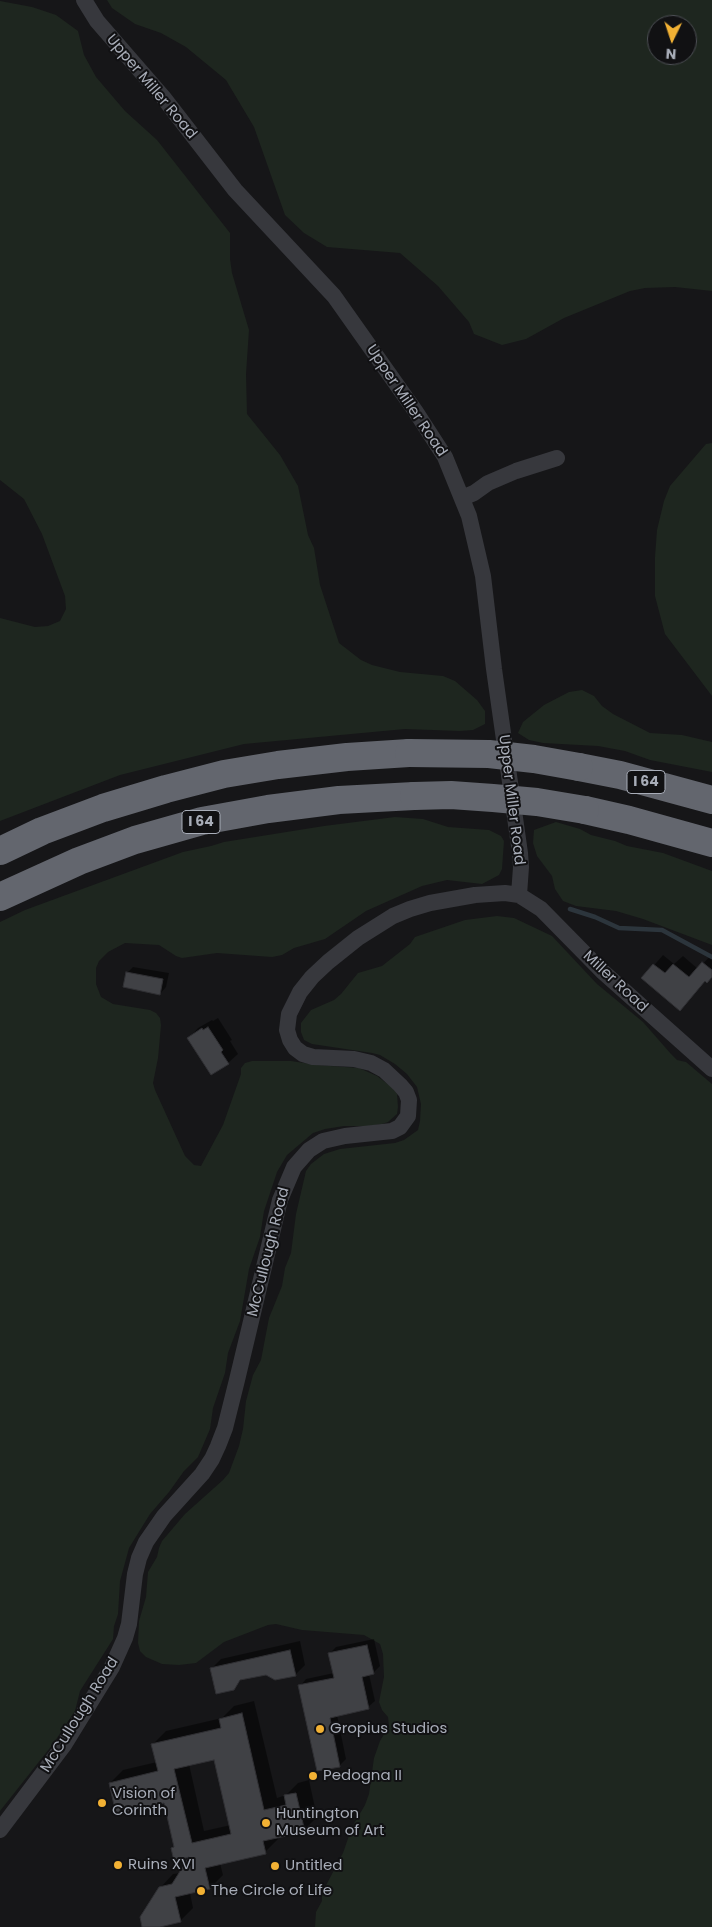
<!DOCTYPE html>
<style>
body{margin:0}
#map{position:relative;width:712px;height:1927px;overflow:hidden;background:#161618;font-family:Poppins,sans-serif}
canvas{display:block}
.north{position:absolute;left:647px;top:15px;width:50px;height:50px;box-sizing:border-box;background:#111113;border:1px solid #4d4f55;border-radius:50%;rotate:184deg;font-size:14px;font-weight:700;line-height:20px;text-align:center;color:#a8adb8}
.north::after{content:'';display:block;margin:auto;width:18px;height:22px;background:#f2b134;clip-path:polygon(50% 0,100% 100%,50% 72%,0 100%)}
</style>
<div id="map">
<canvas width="712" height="1927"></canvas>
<div class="north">N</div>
</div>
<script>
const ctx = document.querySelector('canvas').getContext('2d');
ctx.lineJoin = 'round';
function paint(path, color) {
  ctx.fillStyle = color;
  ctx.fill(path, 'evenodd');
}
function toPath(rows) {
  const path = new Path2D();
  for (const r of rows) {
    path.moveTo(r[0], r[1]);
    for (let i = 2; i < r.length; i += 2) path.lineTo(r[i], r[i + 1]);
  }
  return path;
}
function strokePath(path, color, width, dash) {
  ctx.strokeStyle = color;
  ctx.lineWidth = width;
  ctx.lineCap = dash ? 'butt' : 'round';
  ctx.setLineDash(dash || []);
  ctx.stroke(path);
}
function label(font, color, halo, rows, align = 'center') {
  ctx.font = font + ' Poppins,sans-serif';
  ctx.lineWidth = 4;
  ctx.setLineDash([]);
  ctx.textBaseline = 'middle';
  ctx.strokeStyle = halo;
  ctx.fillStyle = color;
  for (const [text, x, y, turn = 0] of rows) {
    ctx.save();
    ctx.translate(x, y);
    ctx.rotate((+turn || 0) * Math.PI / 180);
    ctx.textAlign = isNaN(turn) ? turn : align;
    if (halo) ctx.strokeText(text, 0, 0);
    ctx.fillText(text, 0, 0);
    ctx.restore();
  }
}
paint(toPath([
 [107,0,712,0,712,291,675,287,645,288,630,291,564,318,526,339,502,345,474,334,469,322,438,286,400,253,327,247,304,233,285,215,254,127,226,80,186,47,161,33,135,24,112,8],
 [657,25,687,25,687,55,657,55],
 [0,1,32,7,56,15,78,31,84,55,96,77,125,111,157,140,230,233,230,259,232,273,249,330,246,374,247,414,280,455,298,486,308,535,314,548,320,585,339,643,361,660,372,665,400,672,443,676,455,681,477,700,485,711,485,724,473,730,460,731,405,729,244,744,120,775,0,821,0,618,35,627,48,626,60,621,66,609,65,596,42,534,24,499,0,480],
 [712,443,712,696,665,634,655,596,655,557,657,530,664,501,670,486,706,444],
 [582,690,594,696,602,706,613,714,650,733,682,735,712,742,712,772,650,760,625,751,598,746,543,743,529,740,518,733,523,722,544,705,569,692],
 [395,817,423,819,448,827,489,830,501,836,504,841,502,869,499,875,482,884,447,880,422,886,366,911,325,939,294,948,282,955,272,957,217,953,182,958,176,956,159,945,125,943,108,952,99,961,96,968,96,984,101,997,113,1004,150,1010,156,1013,160,1018,161,1025,158,1058,153,1083,155,1090,185,1156,194,1165,201,1166,223,1125,241,1074,241,1068,245,1063,252,1061,291,1061,317,1065,359,1068,377,1076,393,1088,397,1094,398,1107,397,1114,388,1122,382,1124,369,1126,344,1126,325,1129,313,1133,287,1155,277,1172,264,1211,260,1237,249,1269,240,1321,228,1353,225,1373,213,1408,210,1429,198,1457,184,1471,169,1492,150,1514,129,1548,120,1581,118,1614,114,1626,113,1639,80,1691,75,1711,53,1744,0,1811,0,922,25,910,183,852,211,846,224,842,324,826],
 [556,822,580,829,591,835,615,841,627,846,663,853,712,871,712,945,643,919,616,911,576,906,563,901,555,889,552,876,537,856,533,843,534,830],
 [497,916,514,918,552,936,597,984,643,1022,671,1054,677,1060,686,1062,712,1084,712,1927,315,1927,316,1912,322,1901,322,1893,343,1853,352,1827,365,1805,369,1794,374,1758,380,1741,389,1726,388,1717,382,1710,379,1702,384,1677,383,1654,380,1644,364,1635,302,1630,276,1624,268,1625,224,1642,196,1663,179,1665,162,1664,146,1657,140,1651,138,1643,139,1621,146,1597,148,1572,157,1557,159,1548,162,1541,185,1514,223,1480,229,1473,239,1446,243,1429,246,1401,253,1375,261,1360,269,1318,282,1286,285,1268,291,1253,296,1214,306,1171,311,1164,324,1154,340,1149,395,1143,404,1140,418,1130,420,1121,421,1104,417,1087,407,1074,395,1064,380,1055,372,1053,312,1044,304,1040,301,1032,301,1023,311,1010,334,1000,341,994,358,973,382,966,410,944,415,937,465,920]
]), '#1e261f');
paint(toPath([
 [712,954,712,977,705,980,643,978,663,955,674,964,683,956,698,969],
 [133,967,169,973,166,987,160,994,127,973],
 [218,1018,232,1040,230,1041,238,1054,228,1063,189,1038,198,1028,212,1020,213,1021],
 [374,1639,380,1666,373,1673,369,1674,375,1701,368,1707,337,1715,346,1759,340,1765,300,1686,306,1679,334,1673,329,1654,336,1647],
 [300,1641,305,1665,295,1675,266,1673,243,1678,233,1688,211,1669,221,1659],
 [254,1701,277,1798,286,1795,298,1783,309,1780,317,1817,304,1830,278,1837,278,1839,265,1852,220,1863,223,1875,210,1888,190,1893,193,1908,180,1921,154,1927,143,1927,160,1888,173,1874,181,1873,192,1856,175,1846,164,1801,110,1783,123,1770,157,1762,153,1744,166,1731,222,1718,234,1706],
 [215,1758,231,1825,204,1831,189,1764]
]), '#0007');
strokePath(toPath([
 [570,909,595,917,619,928,662,930,712,957]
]), '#2c353c', 4.5);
const building = toPath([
 [702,962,712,970,712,977,707,983,705,981,680,1011,641,978,653,964,665,973,673,964,689,977,702,962],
 [126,972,163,979,160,995,123,987,126,972],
 [208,1027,223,1050,221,1052,229,1064,211,1075,187,1038,202,1028,203,1030,208,1027],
 [367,1645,374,1674,362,1677,369,1709,330,1718,340,1767,317,1771,298,1685,334,1678,328,1653,367,1645],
 [290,1650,296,1676,275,1680,266,1675,240,1680,234,1690,216,1694,210,1668,290,1650],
 [242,1713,264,1810,286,1805,284,1795,296,1793,305,1832,263,1841,266,1854,205,1868,210,1889,175,1897,181,1922,160,1927,142,1927,140,1917,159,1887,172,1884,189,1857,174,1861,171,1848,174,1847,164,1803,116,1814,109,1783,158,1771,151,1744,221,1728,219,1719,242,1713],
 [214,1760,231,1834,192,1843,174,1769,214,1760]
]);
paint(building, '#404145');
strokePath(building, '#303034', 1);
strokePath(toPath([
 [84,0,97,21,163,97,235,190,334,296,416,412,445,457,469,516,483,576,494,669,520,853,521,867,519,895],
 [462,498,474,493,488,483,516,471,557,458],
 [0,1830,64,1745,112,1667,125,1638,129,1624,135,1574,139,1558,146,1542,164,1516,202,1474,212,1459,218,1446,225,1428,237,1380,280,1200,294,1167,309,1150,323,1141,345,1136,392,1131,400,1127,408,1116,409,1100,406,1092,400,1085,384,1070,371,1063,354,1059,313,1057,303,1054,295,1048,290,1040,287,1030,289,1014,300,992,312,977,328,962,358,938,393,916,410,909,430,903,475,895,505,893,519,895,541,909,602,971,712,1069]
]), '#37383d', 16);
strokePath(toPath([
 [579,767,620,775,712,800],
 [585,810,629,820,712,843],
 [0,851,42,831,103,808,166,789,224,774,278,765,347,757,409,753],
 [0,897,79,861,135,840,202,821,268,809,339,800,414,796]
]), '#63666e', 28);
strokePath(toPath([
 [409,753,489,754,534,759,579,767],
 [414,796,451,795,493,798,537,802,585,810]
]), '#63666e', 28);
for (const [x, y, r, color] of [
 [320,1729,5,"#f2b134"],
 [313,1776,5,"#f2b134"],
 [102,1803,5,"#f2b134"],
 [266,1823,5,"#f2b134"],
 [118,1865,5,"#f2b134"],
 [275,1866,5,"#f2b134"],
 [201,1891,5,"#f2b134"]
]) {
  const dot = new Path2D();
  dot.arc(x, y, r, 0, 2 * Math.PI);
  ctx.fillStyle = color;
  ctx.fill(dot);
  strokePath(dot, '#111113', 2);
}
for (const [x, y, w] of [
 [646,782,38],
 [201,822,38]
]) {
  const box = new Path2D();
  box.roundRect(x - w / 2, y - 11.5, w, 23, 4);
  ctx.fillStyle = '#111113';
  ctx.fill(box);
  strokePath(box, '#a8adb8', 1);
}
label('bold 14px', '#a8adb8', null, [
 ["I 64",646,782],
 ["I 64",201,822]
]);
label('15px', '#a8adb8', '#111113', [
 ["Upper Miller Road",151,87,50],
 ["Upper Miller Road",406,401,56],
 ["Upper Miller Road",511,800,83],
 ["Miller Road",615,982,43],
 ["McCullough Road",269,1252,-76],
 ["McCullough Road",80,1715,-58]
]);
label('15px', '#a8adb8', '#111113', [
 ["Gropius Studios",330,1729],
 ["Pedogna II",323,1776],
 ["Vision of",112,1794],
 ["Corinth",112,1811],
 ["Huntington",276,1814],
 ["Museum of Art",276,1831],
 ["Ruins XVI",128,1865],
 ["Untitled",285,1866],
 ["The Circle of Life",211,1891]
], 'left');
</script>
